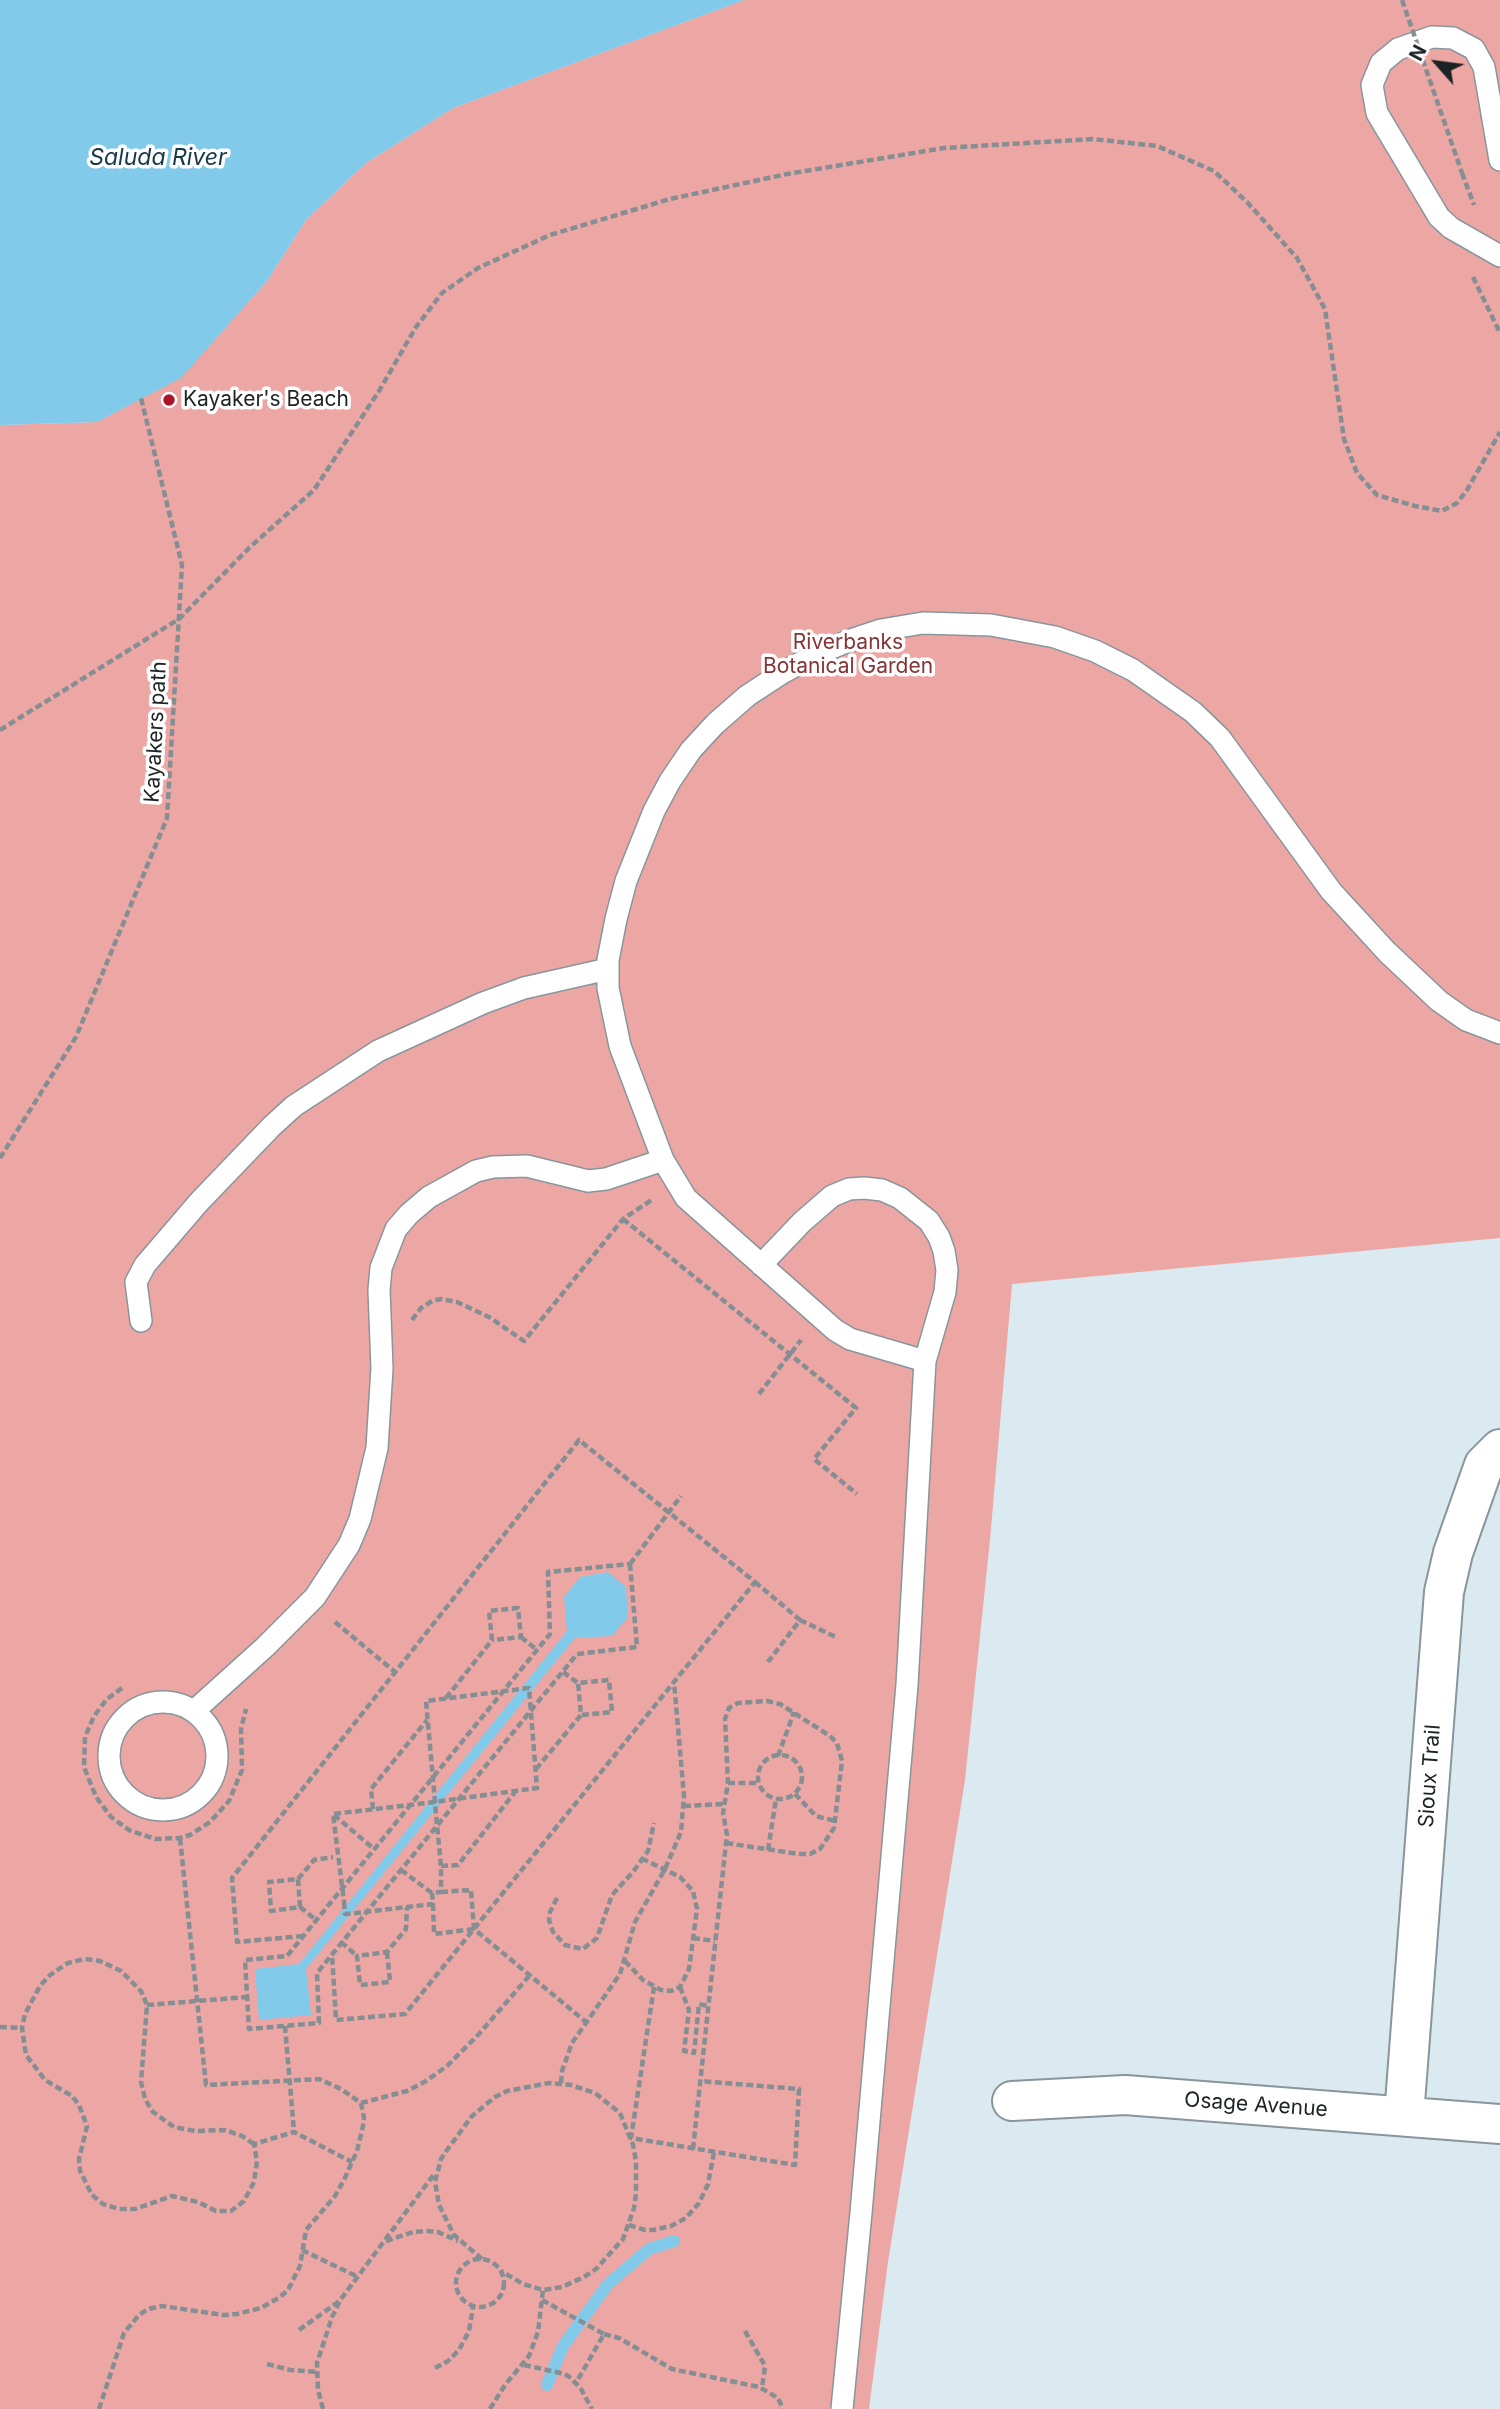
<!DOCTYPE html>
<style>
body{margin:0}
#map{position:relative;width:1500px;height:2409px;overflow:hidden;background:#dbe9f0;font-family:Inter,sans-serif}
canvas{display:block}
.north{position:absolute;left:1402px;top:28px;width:70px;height:70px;-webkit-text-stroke:5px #fff;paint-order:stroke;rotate:298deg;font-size:19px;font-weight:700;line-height:28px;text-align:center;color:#1d2325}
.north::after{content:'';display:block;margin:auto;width:24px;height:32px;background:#1d2325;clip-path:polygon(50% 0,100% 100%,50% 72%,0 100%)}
</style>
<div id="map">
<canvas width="1500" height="2409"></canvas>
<div class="north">N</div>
</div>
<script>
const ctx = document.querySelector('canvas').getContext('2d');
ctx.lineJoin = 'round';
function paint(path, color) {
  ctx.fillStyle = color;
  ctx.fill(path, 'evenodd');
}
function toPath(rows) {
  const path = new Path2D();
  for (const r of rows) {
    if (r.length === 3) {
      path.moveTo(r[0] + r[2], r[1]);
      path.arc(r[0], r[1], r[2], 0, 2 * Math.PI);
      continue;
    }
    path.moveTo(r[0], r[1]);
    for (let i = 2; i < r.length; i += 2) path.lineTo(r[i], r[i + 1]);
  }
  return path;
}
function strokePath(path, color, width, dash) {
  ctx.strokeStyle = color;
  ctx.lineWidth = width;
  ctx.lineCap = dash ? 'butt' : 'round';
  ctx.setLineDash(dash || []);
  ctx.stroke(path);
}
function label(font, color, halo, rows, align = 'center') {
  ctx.font = font + ' Inter,sans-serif';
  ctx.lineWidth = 7;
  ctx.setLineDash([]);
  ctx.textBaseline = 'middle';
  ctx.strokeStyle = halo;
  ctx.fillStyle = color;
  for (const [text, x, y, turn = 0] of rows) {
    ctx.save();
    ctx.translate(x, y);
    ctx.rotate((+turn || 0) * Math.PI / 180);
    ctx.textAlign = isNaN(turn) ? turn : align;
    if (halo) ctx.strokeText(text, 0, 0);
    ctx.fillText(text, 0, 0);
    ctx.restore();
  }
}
paint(toPath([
 [744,0,1500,0,1500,1238,1012,1284,990,1540,965,1780,888,2262,869,2409,0,2409,0,425,97,422,180,378,267,281,306,220,366,163,453,108]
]), '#eca7a4');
paint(toPath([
 [0,0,744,0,453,108,366,163,306,220,267,281,181,378,97,422,0,425],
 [608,1572,626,1587,628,1617,612,1636,575,1638,306,1969,311,2015,259,2020,255,1969,299,1964,567,1631,564,1597,580,1577]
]), '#82cae9');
strokePath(toPath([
 [547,2385,563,2346,608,2284,649,2249,674,2241]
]), '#82cae9', 12);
const lane = toPath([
 [1500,160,1484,67,1474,49,1453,38,1432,37,1398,49,1381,63,1372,85,1377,113,1439,217,1451,228,1500,256],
 [761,1265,802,1222,832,1196,849,1189,864,1188,882,1190,900,1198,929,1221,939,1237,944,1251,947,1270,945,1292,925,1361],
 [141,1321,136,1282,145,1265,199,1202,272,1126,294,1106,378,1051,483,1003,524,988,608,969],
 [163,1756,54],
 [194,1711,265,1647,315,1597,349,1545,360,1519,377,1448,382,1368,379,1290,381,1268,396,1229,409,1214,429,1197,476,1171,493,1167,527,1166,588,1181,606,1179,663,1160],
 [842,2409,861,2213,907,1685,925,1361,850,1339,835,1330,686,1198,663,1160,620,1046,608,988,608,960,616,919,626,881,654,811,670,781,691,750,715,724,747,696,782,673,815,655,848,641,881,630,923,623,991,625,1055,637,1095,651,1133,670,1193,712,1220,738,1331,891,1387,952,1439,1001,1466,1020,1500,1033]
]);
const street = toPath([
 [1012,2101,1125,2095,1500,2124],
 [1404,2116,1444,1592,1453,1553,1484,1465,1500,1449]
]);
strokePath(lane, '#88959c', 24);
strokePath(street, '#88959c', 42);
strokePath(toPath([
 [1462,173,1474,205],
 [1473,277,1500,333],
 [0,730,179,619,249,548,314,490,379,391,416,327,442,293,478,268,550,235,670,199,787,174,944,148,1093,139,1157,146,1214,171,1247,202,1297,258,1325,309,1344,439,1357,473,1377,495,1415,506,1442,511,1457,503,1467,490,1500,432],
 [0,1158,76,1037,167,818,182,565,141,398],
 [623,1219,856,1408,814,1459,857,1494],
 [412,1320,421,1308,432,1301,441,1299,457,1302,489,1317,524,1341,623,1219,653,1199],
 [759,1394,801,1340],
 [630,1564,637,1647,577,1654,317,1973,319,2023,249,2029,245,1960,287,1956,550,1634,548,1572,630,1564],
 [630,1564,681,1496],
 [755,1582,800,1620,768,1662],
 [800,1620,838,1638],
 [335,1622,395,1672],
 [521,1637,537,1650],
 [563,1672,578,1683],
 [122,1688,107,1699,94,1716,85,1737,84,1767,96,1797,111,1817,129,1830,155,1839,180,1838,190,1835,210,1822,229,1801,242,1770,241,1729,246,1709],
 [446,1698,492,1640,489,1611,518,1608,521,1637,492,1640],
 [780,1777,22],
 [778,1756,794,1712],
 [536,1769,581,1715,578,1683,609,1680,612,1712,581,1715],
 [728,1783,758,1783],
 [795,1794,816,1816,835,1821],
 [684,1806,723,1804],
 [373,1809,371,1789,427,1720],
 [334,1815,374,1849],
 [768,1850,776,1799],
 [441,1866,458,1865,515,1792],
 [401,1870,432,1893],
 [298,1879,314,1860,333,1857],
 [441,1892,471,1890,474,1929,586,2022],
 [557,1898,550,1912,549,1920,553,1932,565,1945,583,1949,597,1938,612,1895,633,1872,648,1851,654,1823],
 [344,1902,345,1914,356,1913,433,1904,432,1893,441,1892,441,1866,436,1815,435,1802,426,1701,529,1688,537,1788,448,1800,435,1802,333,1814,344,1902],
 [433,1904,434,1934,474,1929],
 [300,1907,298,1879,269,1882,271,1911,300,1907,316,1920],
 [303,1936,237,1942,232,1878,579,1440,755,1582,405,2014,336,2020,332,1954],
 [693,1938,715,1941],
 [341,1942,357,1956],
 [387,1952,390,1982,360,1985,357,1956,387,1952,406,1929,407,1907],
 [625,1961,643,1980,661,1990,671,1991,680,1987,689,1969,697,1909,693,1891,680,1877,643,1859],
 [654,1987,631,2138,795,2165,799,2089,700,2081],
 [680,1987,689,2010,684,2051,694,2053,699,2004,709,2006],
 [147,2005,247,1997],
 [285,2026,294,2132],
 [0,2027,22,2028],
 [561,2083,562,2071,572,2043,620,1974,635,1922,665,1869,681,1832,684,1796,674,1682],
 [361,2103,407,2091,426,2081,447,2066,478,2035,530,1975],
 [254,2144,242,2136,225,2130,195,2131,174,2127,153,2112,145,2099,141,2082,147,2005,141,1991,121,1971,100,1961,85,1959,68,1963,50,1975,40,1986,25,2014,22,2028,26,2055,45,2080,72,2096,79,2105,87,2126,79,2159,80,2171,92,2195,103,2204,119,2209,135,2209,172,2196,198,2202,216,2211,231,2211,244,2201,254,2182,257,2161,254,2144,294,2132,352,2162],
 [693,2149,726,1843,727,1835,723,1813,728,1783,725,1719,729,1708,738,1703,767,1701,780,1704,830,1736,837,1743,842,1761,834,1828,820,1849,810,1854,799,1854,726,1843],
 [629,2225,645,2230,653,2230,671,2226,686,2218,699,2203,708,2184,714,2152],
 [386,2241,413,2232,427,2231,438,2232,458,2241],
 [302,2250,358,2277],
 [482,2259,454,2235,439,2205,435,2182,441,2159,447,2150,472,2116,495,2097,507,2091,549,2083,571,2085,595,2093,620,2113,633,2145,636,2161,636,2194,634,2208,623,2239,596,2269,584,2277,562,2287,543,2290,523,2284,501,2271],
 [480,2283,24],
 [542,2300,604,2334,576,2383],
 [299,2330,341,2300],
 [745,2331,765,2366,762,2388],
 [604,2334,619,2338,672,2369,759,2387,778,2398,783,2409],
 [267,2364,290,2370,317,2372],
 [524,2365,565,2374,571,2378,581,2389,592,2409],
 [435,2368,448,2361,459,2350,469,2331,473,2307],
 [99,2409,124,2333,139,2315,148,2309,162,2306,224,2315,237,2314,261,2308,280,2297,288,2290,300,2266,306,2230,335,2196,344,2180,357,2151,363,2126,364,2118,361,2103,341,2089,319,2079,206,2085,180,1838],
 [323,2409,318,2390,317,2363,332,2317,341,2299,435,2173],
 [490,2409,505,2385,529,2356,538,2332,543,2290]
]), '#848e93', 4.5, [7, 3.5]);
strokePath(lane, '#fff', 21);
strokePath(street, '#fff', 38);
strokePath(toPath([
 [1402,0,1462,173]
]), '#848e93', 4.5, [7, 3.5]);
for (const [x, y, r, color] of [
 [169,400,7,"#aa1429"]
]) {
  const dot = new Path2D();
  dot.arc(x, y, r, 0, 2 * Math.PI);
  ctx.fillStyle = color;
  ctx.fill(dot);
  strokePath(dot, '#fff', 2.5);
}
label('21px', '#1d2325', '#fff', [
 ["Kayaker's Beach",183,400]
], 'left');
label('21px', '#863335', '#fff', [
 ["Riverbanks",848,643],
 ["Botanical Garden",848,667]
]);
label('21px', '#1d2325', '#fff', [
 ["Kayakers path",156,732,-87],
 ["Sioux Trail",1430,1776,-86],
 ["Osage Avenue",1256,2105,4]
]);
label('italic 23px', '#173846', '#fff', [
 ["Saluda River",158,158]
]);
</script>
